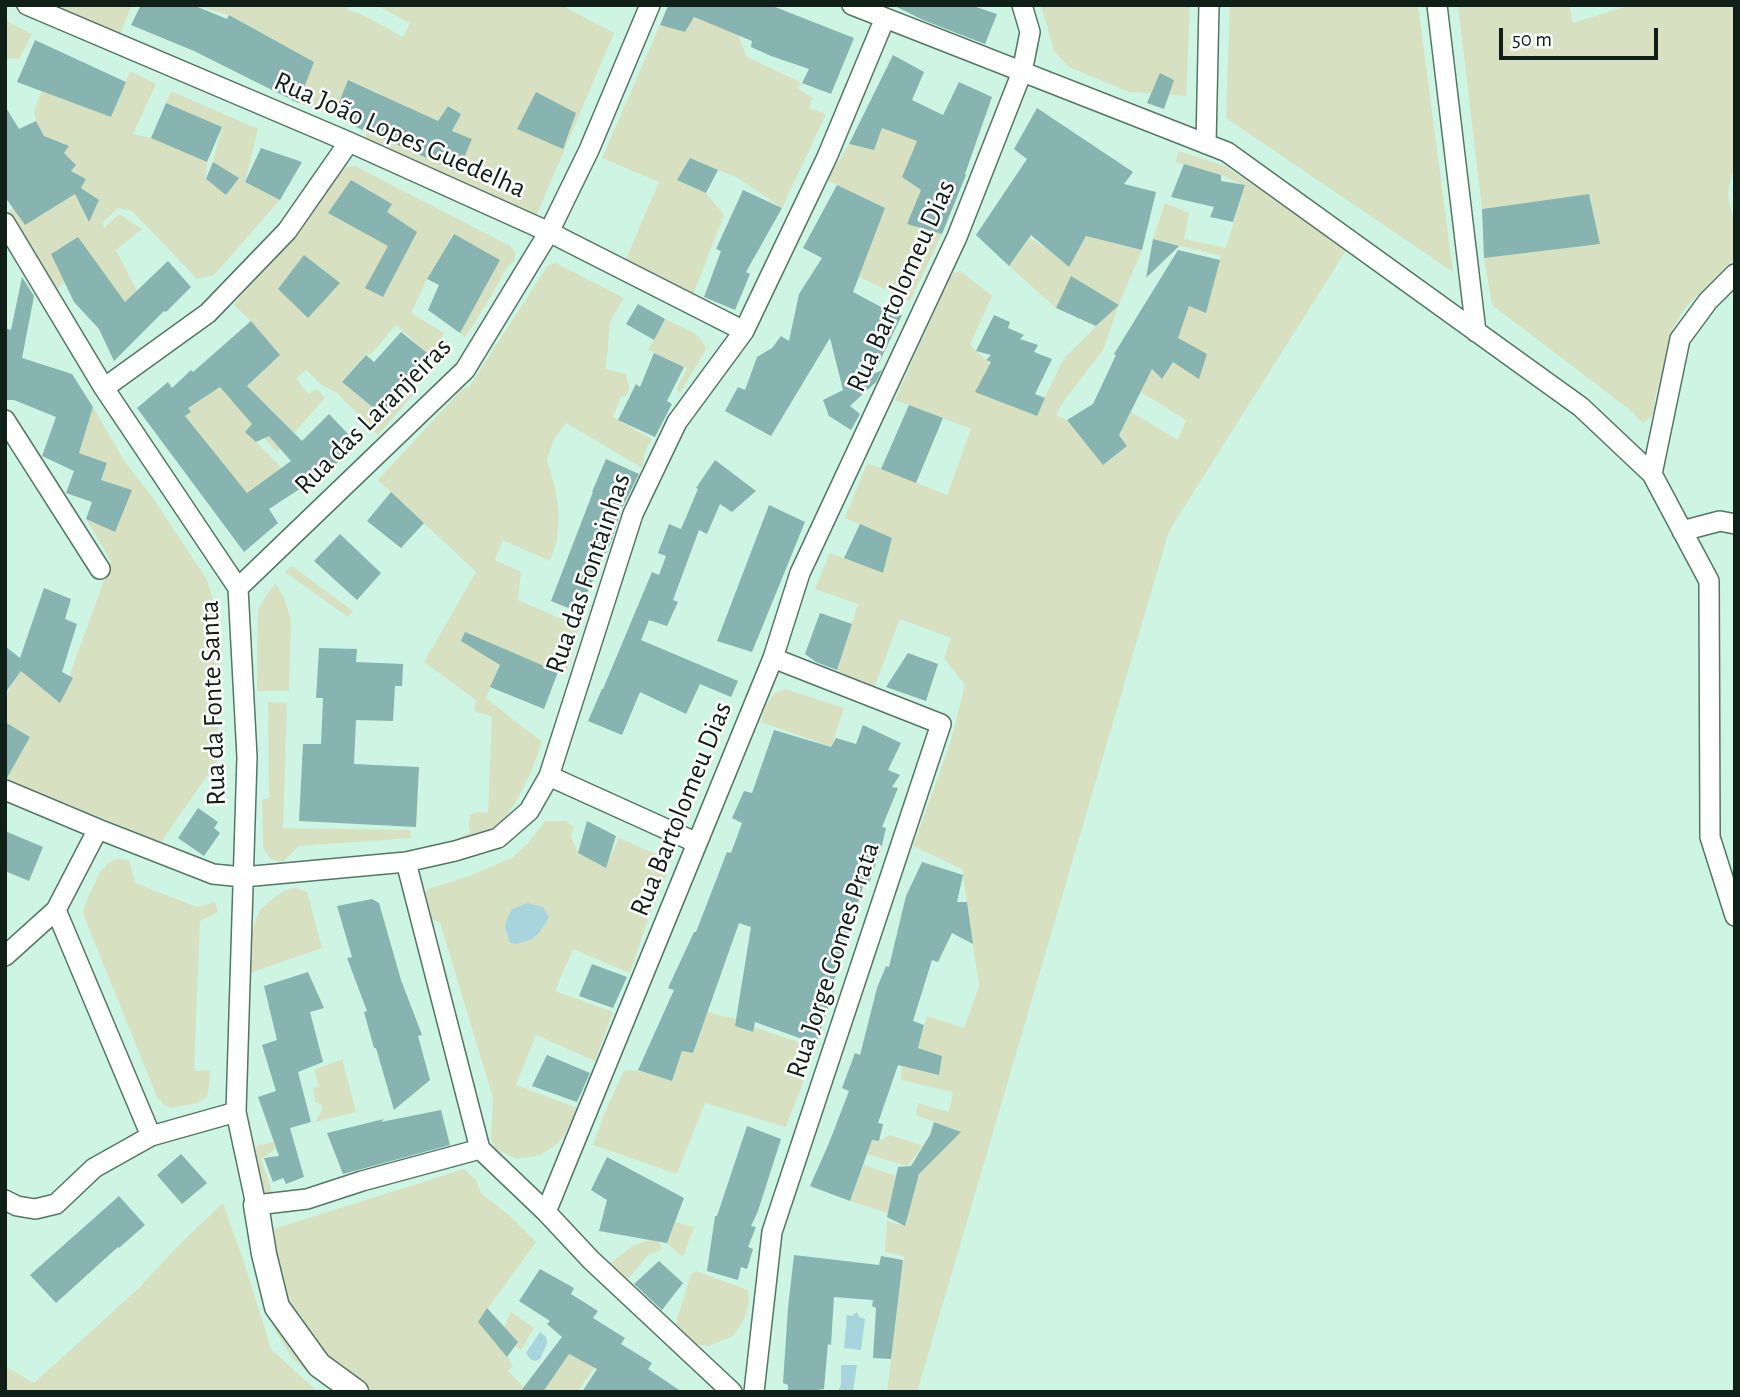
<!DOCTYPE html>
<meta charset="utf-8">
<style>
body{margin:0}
#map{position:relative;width:1740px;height:1397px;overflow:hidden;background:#cef4e3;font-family:"Alegreya Sans",sans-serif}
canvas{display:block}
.frame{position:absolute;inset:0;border:7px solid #111f19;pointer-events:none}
.scale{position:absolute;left:1499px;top:28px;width:159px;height:32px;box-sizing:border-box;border:4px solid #111f19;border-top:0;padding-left:9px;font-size:21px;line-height:24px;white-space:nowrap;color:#111f19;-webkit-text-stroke:5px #fff;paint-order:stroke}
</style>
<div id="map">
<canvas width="1740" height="1397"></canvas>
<div class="frame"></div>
<div class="scale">50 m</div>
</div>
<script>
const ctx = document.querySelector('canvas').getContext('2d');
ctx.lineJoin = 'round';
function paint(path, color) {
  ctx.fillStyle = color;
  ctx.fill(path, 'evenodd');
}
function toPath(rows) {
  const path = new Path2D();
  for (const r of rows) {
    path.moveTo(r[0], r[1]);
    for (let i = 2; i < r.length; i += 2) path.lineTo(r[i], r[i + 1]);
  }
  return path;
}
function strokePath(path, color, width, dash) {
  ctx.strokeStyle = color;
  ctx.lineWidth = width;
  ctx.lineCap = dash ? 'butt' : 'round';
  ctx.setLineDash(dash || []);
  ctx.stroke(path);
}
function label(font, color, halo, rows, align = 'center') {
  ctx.font = font + ' "Alegreya Sans",sans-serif';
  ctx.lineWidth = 5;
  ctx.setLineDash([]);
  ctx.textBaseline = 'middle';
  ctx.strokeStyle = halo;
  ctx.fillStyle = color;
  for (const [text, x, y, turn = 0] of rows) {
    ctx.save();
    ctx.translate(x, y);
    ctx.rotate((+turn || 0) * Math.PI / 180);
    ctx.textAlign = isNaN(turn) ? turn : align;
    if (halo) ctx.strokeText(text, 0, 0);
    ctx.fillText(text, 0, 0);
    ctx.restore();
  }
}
paint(toPath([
 [43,5,132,5,119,37],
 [193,5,350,5,347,10,359,13,403,37,410,23,376,5,561,5,614,33,533,224,366,144,366,132,371,126,383,95,348,80,334,115,298,103,313,62,229,15],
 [449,106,461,114,452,131,471,140,457,172,388,140,438,121],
 [1041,5,1190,5,1186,96,1129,92,1069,67,1054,51],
 [1230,5,1418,5,1453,272,1226,118],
 [1458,5,1569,5,1573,23,1631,5,1735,5,1735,169,1731,177,1728,195,1731,211,1735,218,1735,258,1685,308,1673,328,1655,399,1654,414,1643,423,1630,410,1492,305,1484,258,1600,244,1589,194,1482,209],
 [694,17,737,32,747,57,802,83,797,88,813,98,809,108,826,114,782,208,738,178,690,159,677,180,706,193,724,215,693,295,625,261,659,182,602,158,660,25,685,32],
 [5,20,32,34,19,59,5,58],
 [130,71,156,84,133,134,151,138,207,162,206,179,226,195,239,178,213,162,222,127,166,103,171,91,258,129,245,182,280,200,214,275,197,279,132,211,118,208,103,222,104,228,119,214,142,229,116,250,139,295,126,304,78,237,51,254,65,282,53,292,6,214,13,207,71,186,89,222,99,200,81,188,86,179,71,171,64,153,68,146,54,140,52,151,36,121,34,110,42,91,111,117],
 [882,128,905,137,920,132,903,177,921,190,907,224,942,234,910,301,859,277,882,207,827,180,849,144,873,150],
 [1178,151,1225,166,1347,249,1169,531,917,1392,887,1392,904,1256,885,1252,887,1221,905,1226,919,1174,961,1132,916,1115,918,1103,949,1112,953,1092,901,1080,902,1066,939,1074,942,1056,918,1048,927,1016,964,1028,979,986,962,869,913,846,950,744,965,685,944,658,951,638,900,619,873,691,835,676,858,604,815,589,830,553,883,573,892,538,845,518,867,463,947,495,971,429,895,400,949,279,954,273,961,271,992,296,970,345,990,364,976,392,1036,416,1064,358,1118,305,1071,276,1056,308,1009,266,1030,238,1050,251,1069,266,1088,233,1105,212,1111,242,1142,250,1119,304,1103,350,1063,402,1056,415,1067,420,1104,465,1127,446,1118,434,1131,412,1178,440,1186,420,1136,389,1143,372,1153,370,1162,379,1173,362,1199,378,1166,331,1185,318,1189,306,1206,312,1221,256,1153,239,1165,203,1189,213,1184,239,1226,248,1245,186,1221,175,1176,162],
 [355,166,510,246,515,252,515,260,507,267,492,295,465,337,460,333,499,260,453,234,427,279,411,313,444,333,431,356,396,325,371,354,365,355,342,381,380,414,405,386,415,393,378,435,336,392,322,385,306,370,296,379,309,394,317,389,325,398,277,452,264,438,280,419,268,406,246,432,282,468,247,493,185,417,191,412,186,405,195,397,199,401,210,393,210,375,232,401,279,356,251,321,234,305,338,168],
 [556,263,624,298,610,322,606,369,626,374,629,388,626,396,621,397,613,417,652,439,645,451,642,468,566,423,554,439,547,460,556,492,559,514,557,540,550,561,503,540,495,560,521,572,518,600,579,627,574,649,565,675,484,641,481,653,500,665,486,698,542,742,531,772,517,800,503,821,483,833,458,845,458,838,470,832,469,822,470,815,475,812,488,813,492,717,474,711,476,700,424,662,476,572,378,480,462,389,469,387,548,265],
 [665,319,696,334,702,341,706,349,680,393,676,390,687,368,648,350],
 [93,407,125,462,153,498,207,580,219,620,218,760,161,842,7,779,30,737,5,722,5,704,10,686,26,664,21,654,48,665,42,687,60,702,111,561,86,519,115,531,131,490,101,480,107,463,79,453],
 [292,566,353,611,348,617,285,572],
 [276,583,284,598,291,619,289,691,257,691,258,610,267,594],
 [785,689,844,708,831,747,761,722,765,706,775,693],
 [268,702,287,703,283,828,410,830,411,838,299,846,283,862,270,859,263,847,262,800,269,798],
 [545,821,566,821,574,827,571,836,578,853,605,868,619,838,658,855,666,864,667,874,648,919,630,973,573,949,555,991,613,1012,595,1061,536,1035,516,1085,577,1108,570,1124,564,1136,557,1144,540,1155,518,1159,494,1149,491,1137,493,1098,440,922,433,920,425,915,423,895,428,889,472,875,513,857,528,843],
 [117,859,129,860,135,883,197,907,215,902,218,912,200,921,194,1071,210,1070,209,1086,207,1097,197,1103,172,1108,164,1105,157,1097,85,919,83,911,86,902,100,872,108,863],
 [296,888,307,892,322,948,247,974,250,942,255,922,260,910,271,900,284,891],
 [670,997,718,1015,736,1019,735,1026,752,1032,754,1027,812,1047,801,1088,786,1127,705,1103,677,1174,593,1145,605,1112,624,1071,638,1070,672,1081,682,1051,693,1053,704,1023,666,1008],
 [342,1059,356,1112,315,1122,322,1110,322,1105,315,1102,313,1088,319,1086,314,1070],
 [890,1135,923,1146,907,1166,863,1153,868,1140,879,1141],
 [274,1142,275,1149,261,1159,276,1203,256,1205,246,1158,259,1145],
 [864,1165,896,1176,888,1213,850,1201],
 [464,1169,476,1180,481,1193,510,1216,536,1242,478,1322,507,1356,513,1366,508,1371,529,1392,333,1392,312,1376,292,1358,276,1332,267,1313,270,1233,280,1227],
 [223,1203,245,1265,271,1349,318,1392,5,1392,5,1366,34,1383,138,1289,180,1244],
 [675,1222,694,1227,683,1257,667,1243],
 [657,1237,662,1249,647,1256,624,1284,606,1266,633,1246],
 [696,1271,748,1290,749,1300,746,1314,741,1325,733,1336,709,1346,682,1343,673,1333,691,1274],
 [511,1312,534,1328,521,1350,515,1346,504,1327],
 [569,1354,595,1367,577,1392,543,1392]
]), '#d7e1c1');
paint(toPath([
 [527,903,543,907,549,917,539,933,532,939,517,944,510,943,505,928,507,918,512,909],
 [857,1312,859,1317,865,1319,861,1350,844,1348,847,1315,852,1316],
 [540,1332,546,1337,547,1343,540,1359,535,1361,530,1359,526,1353],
 [841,1365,857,1365,853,1392,838,1392,841,1384]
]), '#a7d4dd');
paint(toPath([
 [141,5,193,5,227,19,229,15,314,62,298,103,194,51,131,25],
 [667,5,770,5,854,38,831,94,802,83,809,69,771,56,751,47,752,41,694,17,685,32,660,25,668,6],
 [893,5,970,5,997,14,985,44,923,20],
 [35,40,126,82,111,117,17,82],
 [893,55,924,72,912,100,943,115,959,82,992,97,965,174,966,175,942,234,907,224,921,190,902,177,917,141,882,128,874,150,849,144],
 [1160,73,1174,80,1164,109,1147,103],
 [348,80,438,121,448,106,461,114,452,131,472,139,458,172,367,131,366,132,334,115],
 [536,92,576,113,563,149,517,129],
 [166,103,222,127,207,162,151,138],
 [5,106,19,129,36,121,44,136,69,146,64,153,76,165,71,171,86,179,81,188,99,200,89,222,75,194,25,225,5,197],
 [1037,108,1133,172,1124,184,1156,192,1142,250,1086,236,1069,267,1031,235,1009,266,976,235,1027,159,1014,149],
 [261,148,302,162,280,200,245,182],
 [690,158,718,170,706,193,677,180],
 [213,162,239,178,226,195,206,179],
 [1184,164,1221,175,1221,181,1245,185,1233,222,1210,217,1214,207,1171,197],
 [351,180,392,204,387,212,417,232,383,297,365,288,388,246,328,213],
 [837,185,885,208,853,292,885,309,902,315,877,367,861,373,862,379,882,370,876,382,850,406,860,414,851,430,829,416,823,400,843,390,830,338,771,436,725,411,738,387,745,390,757,357,772,348,781,336,789,341,799,294,822,258,803,248],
 [743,190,782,208,746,272,750,274,735,310,704,297,721,251,716,249],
 [1589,194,1600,244,1484,258,1482,209],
 [454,234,500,260,460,333,428,310,439,285,427,279],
 [78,237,125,302,168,261,191,287,166,312,164,311,114,361,99,329,74,302,51,254],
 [1153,239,1179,246,1146,278],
 [1178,250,1220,260,1206,313,1189,306,1178,338,1207,354,1199,379,1173,362,1162,379,1152,369,1119,435,1127,446,1103,465,1067,420,1093,404,1116,355,1114,354],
 [304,255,340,283,308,318,278,289],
 [1071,276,1119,305,1096,326,1056,308],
 [22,277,34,296,22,358,72,374,93,407,79,453,107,463,101,480,132,490,115,532,86,519,92,502,66,493,74,471,42,456,56,417,14,400,5,400,5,328,11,330],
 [638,304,665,319,654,340,626,324],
 [994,315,1010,322,1008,328,1024,335,1020,339,1038,345,1034,352,1052,359,1035,394,1045,398,1037,416,975,392,991,362,986,360,991,355,976,351],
 [251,321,280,355,247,386,302,441,329,414,352,438,344,445,350,450,322,478,318,474,315,479,269,509,278,523,244,552,137,408,168,382,172,388,191,370,193,372],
 [220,387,252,424,245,432,256,442,269,436,291,461,247,493,185,416,191,412,188,408],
 [401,332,431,356,381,414,342,382,366,355,374,362],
 [654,353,684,367,667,401,672,404,655,437,618,420,636,384,640,387],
 [909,405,943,418,916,483,881,469],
 [606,459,639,474,621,510,611,542,578,612,551,601,593,492,592,492],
 [715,460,756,491,732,512,720,504,707,534,699,530,673,600,678,602,667,626,649,620,641,640,738,681,731,697,700,684,686,714,640,692,622,735,588,721,602,689,603,689,652,572,659,575,666,556,658,553,669,524,681,529,698,489,696,488],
 [391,492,424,523,401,548,367,521],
 [769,505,805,522,752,652,717,641],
 [860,524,892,538,883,573,844,558],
 [340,534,381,573,357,600,314,561],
 [44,588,71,599,65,619,77,624,62,672,73,678,60,703,21,671,5,693,5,646,20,658],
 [820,613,852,624,837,670,816,662,805,654],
 [465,632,558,672,544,709,490,687,500,665,461,641],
 [319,648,357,649,356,662,403,664,402,686,395,686,393,721,356,720,354,764,419,767,416,827,299,821,303,744,321,744,323,698,316,698],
 [908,653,938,664,926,701,886,687],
 [5,722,30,737,7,778,5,778],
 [863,725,901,743,888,770,900,775,892,787,898,788,882,827,886,828,882,845,869,884,864,883,833,984,836,985,816,1044,755,1022,753,1032,735,1026,751,927,739,923,693,1053,682,1051,672,1081,638,1070,674,990,668,988,694,932,696,932,727,852,731,853,742,823,732,818,744,791,752,793,774,730,831,747,836,738,856,744],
 [198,808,218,822,214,828,220,833,204,856,178,838],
 [587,821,616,836,606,868,578,853],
 [5,831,43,847,29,881,5,871],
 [922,862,963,875,957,902,967,902,973,944,952,933,938,962,932,960,913,1021,924,1025,918,1048,942,1056,939,1075,898,1065,878,1123,883,1124,879,1141,872,1140,850,1201,810,1186,829,1143,849,1091,842,1088,855,1053,860,1055,877,988,886,966,889,967,906,896],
 [372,899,379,903,401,980,422,1035,418,1036,430,1080,394,1110,376,1048,374,1048,364,1012,367,1011,347,958,352,957,337,906],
 [592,964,627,977,613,1008,579,996],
 [308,972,324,1008,310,1012,323,1062,298,1072,311,1122,290,1128,304,1177,286,1184,283,1178,273,1182,264,1158,279,1156,258,1097,276,1091,262,1045,277,1040,264,986],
 [547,1055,590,1073,577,1102,532,1086],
 [441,1110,450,1145,343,1174,327,1133,384,1119,381,1122],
 [934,1122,961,1132,919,1174,905,1226,887,1217,898,1167,911,1166,930,1135],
 [747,1126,781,1139,758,1211,751,1226,756,1227,748,1247,753,1249,747,1269,741,1267,738,1280,707,1271,715,1216,717,1216],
 [181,1154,207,1183,182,1204,157,1175],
 [607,1157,684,1198,667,1243,599,1231,607,1200,591,1190],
 [119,1196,145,1225,119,1248,118,1247,56,1303,30,1275],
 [794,1255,879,1265,881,1256,903,1260,891,1359,873,1358,876,1308,872,1306,873,1300,834,1297,831,1345,828,1344,824,1389,817,1390,816,1392,788,1392,788,1385,783,1383,788,1308],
 [659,1261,683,1283,662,1310,634,1284],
 [540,1269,574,1288,571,1294,598,1311,593,1318,625,1338,621,1344,652,1363,648,1369,682,1392,582,1392,597,1369,569,1354,543,1392,520,1392,562,1337,547,1324,550,1321,519,1301],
 [487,1308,518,1342,507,1357,478,1322]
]), '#87b4b0');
const minor = toPath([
 [27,5,349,142,549,232,744,331],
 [852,5,1227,152,1581,407,1652,474,1709,581,1710,837,1735,916],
 [1437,5,1476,332],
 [1206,144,1209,5],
 [5,223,104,388,238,588,247,757,236,1112,256,1205,307,1199,362,1181,480,1149],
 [104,388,208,313,287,231,349,142],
 [5,420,100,569],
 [1652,474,1680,339,1708,301,1735,274],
 [1682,531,1720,521,1735,524],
 [238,588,465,370,549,232,589,150,650,5],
 [549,776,697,843],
 [5,790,98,829,213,874,243,877,406,862,455,851,498,838,529,811,549,776,633,514,677,422,744,331,827,157,885,18],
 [406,862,480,1149,546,1212,773,658,800,573,957,237,1022,72,1030,32,1022,5],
 [56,910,151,1136],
 [5,956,56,910,98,829],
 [5,1200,17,1206,35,1209,56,1204,94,1168,151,1136,236,1112],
 [546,1212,591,1260,732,1392],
 [754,1392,772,1232,941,724,773,658]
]);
const tertiary = toPath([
 [256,1205,264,1254,277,1307,319,1365,356,1392]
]);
strokePath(minor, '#537667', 22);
strokePath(tertiary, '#537667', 27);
strokePath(minor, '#fff', 19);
strokePath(tertiary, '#fff', 24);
label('28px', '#111f19', '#fff', [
 ["Rua João Lopes Guedelha",400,135,24],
 ["Rua Bartolomeu Dias",901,286,-66],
 ["Rua das Laranjeiras",373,416,-45],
 ["Rua das Fontainhas",588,573,-71],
 ["Rua da Fonte Santa",213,703,-92],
 ["Rua Bartolomeu Dias",681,809,-68],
 ["Rua Jorge Gomes Prata",833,960,-72]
]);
</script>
